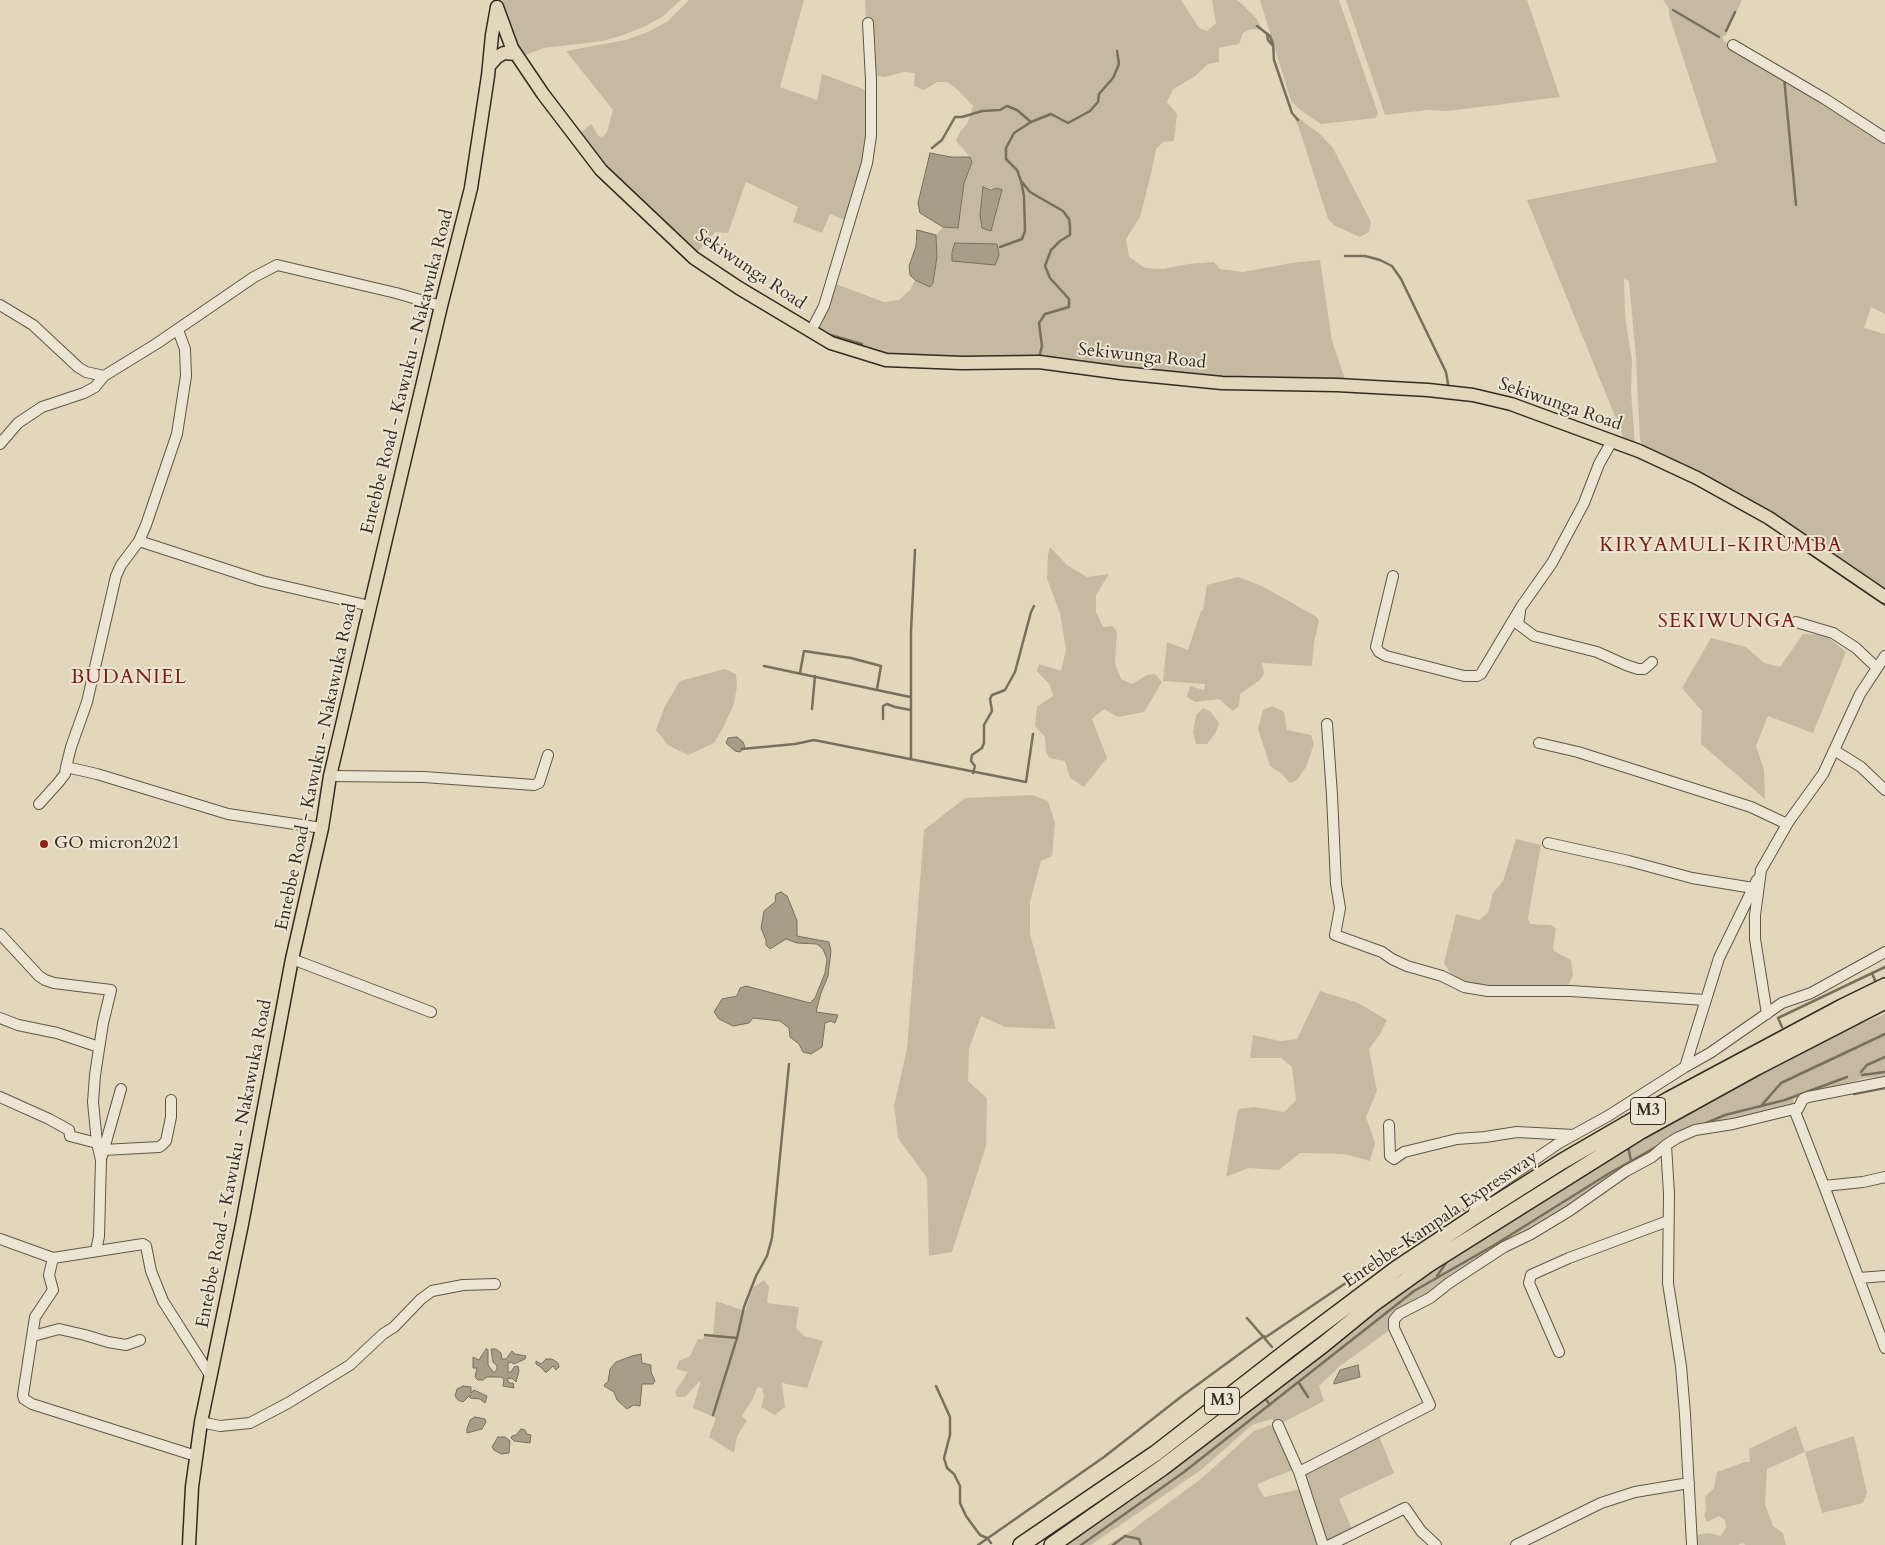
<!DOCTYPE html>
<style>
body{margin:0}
canvas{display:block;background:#e3d7bb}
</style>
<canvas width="1885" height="1545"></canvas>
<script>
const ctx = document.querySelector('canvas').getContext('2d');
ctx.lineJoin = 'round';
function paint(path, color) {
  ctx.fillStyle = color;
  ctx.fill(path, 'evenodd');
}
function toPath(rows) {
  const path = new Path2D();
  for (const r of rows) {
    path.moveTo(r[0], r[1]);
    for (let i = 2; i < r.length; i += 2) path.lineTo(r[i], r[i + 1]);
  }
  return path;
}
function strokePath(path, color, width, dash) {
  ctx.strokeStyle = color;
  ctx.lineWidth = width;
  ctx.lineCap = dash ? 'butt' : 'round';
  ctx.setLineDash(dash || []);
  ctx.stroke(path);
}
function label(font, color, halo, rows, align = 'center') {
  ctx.font = font + ' Cardo,serif';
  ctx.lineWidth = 4;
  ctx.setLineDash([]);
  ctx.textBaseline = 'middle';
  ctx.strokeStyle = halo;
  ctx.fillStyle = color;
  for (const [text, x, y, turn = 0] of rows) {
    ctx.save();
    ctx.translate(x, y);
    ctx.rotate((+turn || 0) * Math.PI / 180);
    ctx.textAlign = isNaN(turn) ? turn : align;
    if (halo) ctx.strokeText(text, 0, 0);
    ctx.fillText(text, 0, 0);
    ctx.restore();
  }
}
paint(toPath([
 [502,0,681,0,663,16,644,27,620,36,603,41,544,48,523,56,515,45,501,8],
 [689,0,804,0,780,87,817,100,822,74,866,90,867,132,865,157,847,221,830,214,822,233,793,222,798,207,746,182,728,233,715,232,696,254,602,166,579,134,591,124,598,135,602,138,607,132,613,110,566,51,626,40,650,31,668,21],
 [865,0,1181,0,1199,28,1207,31,1216,23,1212,0,1237,0,1243,5,1256,18,1263,30,1251,29,1243,33,1239,44,1219,48,1219,62,1208,64,1194,77,1173,89,1167,102,1177,114,1174,141,1163,142,1156,149,1151,174,1140,217,1126,239,1129,257,1145,268,1163,269,1188,264,1214,262,1220,269,1243,272,1291,263,1320,260,1332,341,1345,379,1238,378,893,357,842,342,815,330,826,312,836,284,884,302,899,300,910,290,915,280,930,287,933,283,937,257,936,235,943,227,958,228,964,183,972,162,970,157,956,141,960,132,967,124,973,106,959,91,947,82,937,82,924,90,914,86,915,73,904,72,885,77,876,76,866,21],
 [983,187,1002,190,995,211,994,223,980,215],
 [955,243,975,243,997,244,988,263,976,264,972,262],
 [1260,0,1339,0,1378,113,1376,118,1321,124,1300,110,1291,101],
 [1346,0,1527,0,1560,97,1448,111,1428,110,1385,115],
 [1663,0,1742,0,1726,35,1722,37,1724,41,1824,101,1885,142,1885,314,1871,307,1864,328,1885,334,1885,589,1808,536,1684,464,1651,451,1642,444,1640,440,1636,358,1629,281,1624,279,1625,316,1632,361,1631,392,1635,445,1625,441,1527,200,1717,162,1669,15,1669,9],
 [1292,113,1320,134,1333,148,1371,222,1369,232,1360,237,1335,226,1328,219,1299,128],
 [1050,547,1067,565,1087,577,1109,574,1096,595,1096,612,1103,627,1113,626,1117,632,1115,663,1121,679,1132,684,1147,675,1155,674,1162,682,1144,712,1118,717,1104,709,1092,719,1107,758,1084,787,1070,778,1065,761,1049,758,1046,751,1045,737,1035,726,1037,707,1053,696,1050,685,1037,671,1039,664,1061,671,1066,650,1060,613,1047,579,1048,555],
 [1238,577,1262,586,1317,617,1319,621,1314,643,1312,666,1262,663,1264,674,1260,680,1240,694,1239,706,1233,711,1219,699,1195,702,1187,697,1190,686,1204,690,1205,684,1163,681,1167,642,1188,650,1201,611,1203,610,1207,585],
 [1803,634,1825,635,1846,652,1813,733,1768,716,1756,746,1764,770,1765,799,1701,744,1702,711,1682,688,1711,638,1746,647,1764,663,1780,667],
 [725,669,736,674,737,686,734,704,723,728,714,743,688,755,668,745,656,730,665,706,680,681],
 [1272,706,1284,712,1287,730,1311,735,1314,744,1306,767,1297,780,1290,783,1281,773,1270,766,1258,729,1263,710],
 [1203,708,1211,712,1219,723,1216,732,1207,744,1196,744,1193,732,1196,715],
 [1032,795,1048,801,1055,823,1052,856,1041,861,1030,902,1030,934,1056,1029,1005,1027,981,1016,969,1049,968,1081,987,1098,986,1146,952,1252,929,1256,927,1178,898,1138,894,1106,907,1049,924,830,965,798],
 [1516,839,1541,845,1528,918,1530,924,1551,925,1556,929,1553,948,1554,951,1571,960,1573,975,1568,986,1519,988,1474,985,1454,979,1444,963,1456,914,1479,920,1488,913,1493,893,1503,881],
 [1320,991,1358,1003,1387,1020,1380,1034,1369,1049,1377,1091,1366,1117,1375,1143,1370,1161,1344,1154,1300,1153,1279,1170,1248,1168,1226,1177,1238,1109,1255,1107,1284,1112,1296,1100,1292,1067,1281,1058,1250,1058,1253,1035,1280,1041,1297,1039],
 [1885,1014,1885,1077,1865,1078,1793,1098,1795,1111,1705,1131,1676,1144,1648,1152,1554,1219,1440,1288,1403,1306,1391,1329,1340,1366,1319,1386,1324,1401,1278,1425,1272,1419,1252,1425,1201,1470,1091,1545,1063,1545,1406,1288,1478,1243,1570,1180,1675,1119,1838,1033],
 [764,1280,769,1287,767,1303,799,1307,796,1328,804,1336,823,1341,807,1388,782,1383,785,1407,775,1415,761,1407,764,1397,762,1388,758,1387,752,1400,742,1416,747,1421,737,1436,734,1453,709,1437,716,1418,693,1408,701,1380,685,1397,677,1397,675,1392,688,1372,676,1369,679,1361,690,1356,698,1339,703,1339,705,1335,713,1336,716,1301,745,1311,753,1288],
 [1270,1425,1276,1429,1293,1470,1257,1484,1264,1497,1301,1489,1321,1545,1107,1545,1128,1533,1202,1478,1254,1431],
 [1796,1426,1805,1452,1854,1436,1867,1493,1863,1503,1822,1513,1805,1452,1767,1469,1765,1504,1773,1526,1783,1533,1786,1545,1746,1545,1742,1543,1738,1545,1699,1545,1695,1543,1696,1535,1709,1533,1721,1536,1726,1527,1725,1520,1719,1516,1707,1522,1704,1515,1706,1511,1705,1497,1714,1488,1717,1472,1745,1462,1750,1462,1749,1449],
 [1379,1436,1394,1473,1339,1499,1353,1531,1325,1542,1303,1471,1325,1461,1342,1456,1364,1443]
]), '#c5baa1');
const water = toPath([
 [930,153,951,157,970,157,972,162,964,183,958,228,943,227,920,213,918,203,930,153],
 [983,187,991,190,997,188,1002,190,991,231,982,228,980,215,983,187],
 [917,230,936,235,937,257,933,283,930,287,915,280,910,275,909,266,916,246,917,230],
 [955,243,997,244,999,255,995,265,952,261,952,252,955,243],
 [737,737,743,742,745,747,740,752,735,751,726,743,728,738,737,737],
 [781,892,787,896,790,903,797,921,797,936,829,942,831,951,828,976,821,993,816,1012,838,1015,835,1023,831,1021,825,1023,822,1047,811,1054,803,1052,799,1044,790,1037,789,1028,780,1021,753,1018,749,1023,733,1026,719,1019,714,1012,722,999,737,996,740,988,746,986,810,1003,815,998,825,973,827,959,823,949,817,944,797,943,786,939,770,949,766,945,766,940,761,928,764,911,775,902,776,894,781,892],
 [486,1349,488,1350,488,1365,494,1373,497,1369,497,1366,493,1362,491,1349,496,1349,501,1353,502,1359,506,1359,512,1351,515,1354,526,1356,525,1359,514,1364,511,1362,508,1363,508,1372,511,1372,514,1367,518,1366,519,1371,516,1382,512,1378,507,1379,509,1383,513,1383,514,1388,503,1386,504,1379,501,1377,487,1377,483,1380,478,1380,475,1377,477,1368,473,1368,473,1357,479,1360,486,1349],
 [641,1354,642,1363,651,1365,651,1372,655,1381,653,1384,642,1384,640,1406,634,1405,627,1409,617,1400,614,1392,604,1386,605,1384,608,1382,610,1369,616,1362,632,1356,641,1354],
 [546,1359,552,1359,558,1363,559,1367,556,1370,553,1366,547,1372,545,1372,542,1368,536,1364,536,1361,541,1364,546,1359],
 [1358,1365,1360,1377,1334,1384,1334,1382,1340,1370,1358,1365],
 [463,1386,471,1387,471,1393,474,1390,487,1396,485,1403,480,1399,470,1398,470,1395,463,1402,458,1400,455,1396,457,1389,463,1386],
 [475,1417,485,1419,486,1422,482,1429,467,1433,467,1429,470,1420,475,1417],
 [521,1429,525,1430,527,1434,531,1435,530,1443,514,1441,511,1438,512,1436,516,1435,521,1429],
 [498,1437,505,1437,510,1441,509,1453,501,1454,494,1450,492,1447,498,1437]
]);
paint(water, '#a89d86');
strokePath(water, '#7a6f5d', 1);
strokePath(toPath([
 [1673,10,1719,37],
 [1257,26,1270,36,1273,44,1274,60,1292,113,1298,120],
 [1726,31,1735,12],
 [1267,34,1268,40,1273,46],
 [1784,77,1796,205],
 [932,148,942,140,955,117,962,117,982,111,1000,110,1007,106,1017,110,1031,122],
 [1022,182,1030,192,1063,211,1069,219,1070,226,1070,235,1060,241,1051,250,1045,266,1050,278,1069,299,1069,307,1045,314,1039,323,1042,346,1039,358],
 [1000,247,1022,239,1025,231,1024,196,1021,181,1017,170,1006,159,1006,148,1014,133,1031,122,1051,114,1068,123,1090,111,1098,102,1099,94,1113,78,1119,64,1117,51],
 [1345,256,1365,256,1380,260,1392,266,1401,279,1446,372,1448,384],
 [827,334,862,344],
 [1781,534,1885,605],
 [764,666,910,697],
 [800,673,804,651,851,658,881,666,877,689],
 [812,709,815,676],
 [883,719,883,706,887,704,895,707,911,710],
 [742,749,795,744,814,740,1026,782,1033,734],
 [911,758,911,631,915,550],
 [973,773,975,766,971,761,972,755,982,748,984,743,984,725,992,711,990,699,992,695,1005,690,1015,672,1031,612,1034,606],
 [1872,973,1876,983],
 [1782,1027,1778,1018,1885,967],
 [1861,1072,1867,1065,1885,1057],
 [1862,1075,1885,1072],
 [1854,1094,1885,1088],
 [1761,1106,1781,1083,1885,1034],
 [1704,1124,1725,1115,1785,1100,1847,1077],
 [1628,1146,1631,1161],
 [1437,1276,1446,1263],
 [1247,1318,1272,1347],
 [705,1335,737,1338],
 [1266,1337,1436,1222,1457,1209,1465,1210],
 [1299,1383,1308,1397],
 [936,1386,950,1417,950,1435,944,1458,947,1468,954,1474,960,1486,960,1503,966,1516,980,1535,987,1538,991,1543],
 [1264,1397,1270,1405],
 [713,1415,737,1338,744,1307,756,1276,767,1256,772,1238,789,1064],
 [978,1545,1104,1457,1182,1396,1264,1336],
 [1081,1545,1184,1472,1414,1291,1496,1244,1608,1174,1656,1147],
 [1113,1545,1125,1536,1139,1539,1141,1545]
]), '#7a6f5d', 2.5);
const minor = toPath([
 [1733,45,1825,99,1885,138],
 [0,305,33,325,78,367,86,372,104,376,156,344,254,277,277,265,396,293,441,306],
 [811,331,824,306,867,163,871,136,871,80,868,23],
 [0,444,18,423,42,407,84,393,95,387,104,376],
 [139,541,262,581,370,606],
 [1393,576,1376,647,1379,652,1386,656,1464,676,1477,676,1481,674,1521,607,1552,563,1584,503,1599,464,1612,441],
 [1520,612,1518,624,1534,636,1597,652,1626,665,1638,669,1644,669,1652,662],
 [1796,622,1833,633,1856,648,1877,668],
 [1327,724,1332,795,1336,884,1340,908,1335,935,1382,952,1392,959,1407,966,1442,976,1464,987,1488,991,1571,991,1705,1000],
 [1539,743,1578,752,1751,807,1787,824],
 [1834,750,1861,767,1885,790],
 [66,767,71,747,87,702,116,576,121,565,139,541,146,525,177,434,186,376,185,349,178,330],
 [330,776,424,777,534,785,539,783,548,755],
 [39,804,58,783,65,774,66,767,97,774,228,814,322,828],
 [1548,843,1629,861,1692,878,1753,888],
 [0,934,39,976,45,980,54,983,111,990,103,1023,95,1075,93,1102,97,1143,101,1160,99,1236,96,1251],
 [292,959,431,1012],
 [1767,1014,1755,939,1755,915,1761,870,1789,821,1823,774,1860,694,1885,656],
 [0,1018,18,1025,57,1033,99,1047],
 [1685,1067,1719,958,1757,880],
 [0,1097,49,1119,69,1130,70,1136,97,1143],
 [1794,1109,1798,1109,1803,1099,1808,1097,1885,1082],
 [1389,1125,1390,1156,1394,1159,1404,1152,1457,1139,1485,1137,1517,1132,1574,1135],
 [1666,1145,1669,1194,1668,1283,1681,1366,1685,1414,1692,1545],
 [103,1150,159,1147,162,1145,166,1141,171,1117,171,1100],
 [102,1156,121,1089],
 [1824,1186,1863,1182,1885,1177],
 [1471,1219,1479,1200,1483,1195,1559,1143,1608,1116,1685,1067,1710,1053,1782,1003,1811,993,1885,952],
 [0,1239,53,1258,143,1244,146,1246,151,1271,163,1301,210,1375],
 [53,1258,49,1275,53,1290,35,1317,23,1395,24,1399,32,1404,196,1456],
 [1859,1278,1885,1276],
 [33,1336,59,1329,85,1335,108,1342,126,1345,140,1340],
 [1559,1352,1529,1283,1531,1275,1569,1258,1668,1221],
 [201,1422,220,1426,250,1423,288,1403,350,1365,383,1334,394,1327,421,1299,432,1291,463,1285,495,1284],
 [1278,1425,1299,1472,1323,1545],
 [1299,1472,1430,1405,1394,1328,1394,1320,1399,1314,1430,1298,1449,1283,1504,1247,1531,1234,1569,1211,1626,1171,1652,1157,1666,1145,1677,1138,1695,1130,1733,1124,1794,1109,1824,1186,1885,1348],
 [1330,1545,1405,1508,1421,1531,1436,1545],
 [1516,1545,1601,1503,1635,1492,1689,1483]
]);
const major = toPath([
 [497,7,512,48,543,94,601,170,694,258,739,288,831,343,886,360,962,363,1039,362,1121,373,1222,383,1337,385,1428,390,1473,395,1511,404,1639,451,1697,478,1769,518,1885,597],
 [489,66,497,57,504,53,516,54],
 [189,1545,192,1487,201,1422,242,1224,292,959,322,828,330,776,441,306,471,188,488,76,492,35,497,7]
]);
const highway = toPath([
 [1021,1545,1156,1453,1291,1348,1396,1269,1471,1219,1561,1162,1668,1100,1842,1007,1885,986],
 [1052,1545,1162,1468,1324,1344,1373,1304,1429,1264,1641,1131,1757,1067,1885,1001]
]);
strokePath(minor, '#605647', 12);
strokePath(major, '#342b20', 15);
strokePath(highway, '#342b20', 18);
strokePath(minor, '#ede5d3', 10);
strokePath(major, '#e3d7bb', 12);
strokePath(highway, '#e3d7bb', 15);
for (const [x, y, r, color] of [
 [44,844,5,"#8f2418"]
]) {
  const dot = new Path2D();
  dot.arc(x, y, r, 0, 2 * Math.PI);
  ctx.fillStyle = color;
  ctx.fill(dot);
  strokePath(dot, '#ede5d3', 2);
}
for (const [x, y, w] of [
 [1648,1111,35],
 [1222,1401,35]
]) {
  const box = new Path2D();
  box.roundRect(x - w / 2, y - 13.5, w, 27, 4);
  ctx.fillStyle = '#ede5d3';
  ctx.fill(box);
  strokePath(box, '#342b20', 1);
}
label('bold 16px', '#342b20', null, [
 ["M3",1648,1111],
 ["M3",1222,1401]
]);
label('18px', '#342b20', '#ede5d3', [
 ["Sekiwunga Road",750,270,34],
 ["Sekiwunga Road",1142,357,6],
 ["Entebbe Road - Kawuku - Nakawuka Road",408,372,-76],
 ["Sekiwunga Road",1560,405,19],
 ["Entebbe Road - Kawuku - Nakawuka Road",317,767,-78],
 ["Entebbe Road - Kawuku - Nakawuka Road",235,1164,-79],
 ["Entebbe-Kampala Expressway",1441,1220,-34]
]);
label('18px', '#342b20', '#ede5d3', [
 ["GO micron2021",54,844]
], 'left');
ctx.letterSpacing = '1px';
label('20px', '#7a1f14', '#ede5d3', [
 ["KIRYAMULI-KIRUMBA",1721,546],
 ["SEKIWUNGA",1727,622],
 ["BUDANIEL",129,678]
]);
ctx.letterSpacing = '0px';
</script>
